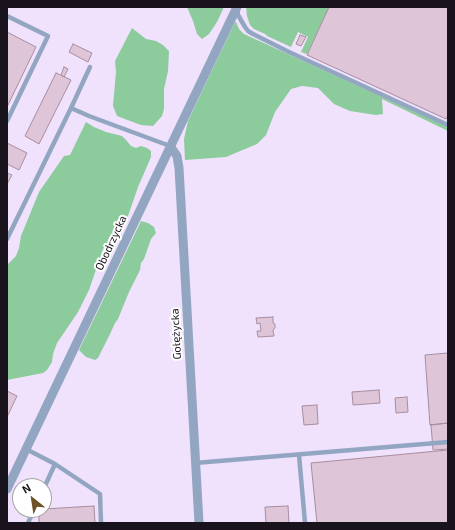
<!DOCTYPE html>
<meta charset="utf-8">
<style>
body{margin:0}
#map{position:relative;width:455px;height:530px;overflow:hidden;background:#f0e1fc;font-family:"Exo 2",sans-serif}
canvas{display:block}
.frame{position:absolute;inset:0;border:8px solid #18131c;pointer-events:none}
.north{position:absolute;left:12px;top:478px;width:40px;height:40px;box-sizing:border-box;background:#fff;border:1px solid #a3a1a4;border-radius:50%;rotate:330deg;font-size:11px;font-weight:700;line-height:16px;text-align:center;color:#18131c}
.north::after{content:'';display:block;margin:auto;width:14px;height:18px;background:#6e5225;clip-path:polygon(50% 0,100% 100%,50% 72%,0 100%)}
</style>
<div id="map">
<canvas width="455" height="530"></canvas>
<div class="frame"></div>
<div class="north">N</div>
</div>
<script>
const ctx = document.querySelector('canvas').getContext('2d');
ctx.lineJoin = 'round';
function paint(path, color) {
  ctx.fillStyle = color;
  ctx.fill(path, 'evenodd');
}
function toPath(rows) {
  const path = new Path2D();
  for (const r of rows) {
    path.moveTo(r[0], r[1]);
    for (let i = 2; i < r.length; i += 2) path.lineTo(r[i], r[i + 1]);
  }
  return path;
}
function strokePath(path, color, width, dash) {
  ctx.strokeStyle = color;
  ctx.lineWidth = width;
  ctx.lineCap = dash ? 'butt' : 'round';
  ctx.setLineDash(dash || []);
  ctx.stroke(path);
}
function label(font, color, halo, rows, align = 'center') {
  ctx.font = font + ' "Exo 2",sans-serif';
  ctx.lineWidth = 4;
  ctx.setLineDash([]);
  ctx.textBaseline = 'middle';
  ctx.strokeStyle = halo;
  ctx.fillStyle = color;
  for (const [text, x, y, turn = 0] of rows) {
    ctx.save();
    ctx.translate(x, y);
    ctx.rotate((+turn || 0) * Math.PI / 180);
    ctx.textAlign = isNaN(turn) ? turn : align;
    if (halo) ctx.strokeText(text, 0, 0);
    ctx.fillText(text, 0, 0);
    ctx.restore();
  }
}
paint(toPath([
 [187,7,224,7,217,22,209,34,202,39,197,34,193,21],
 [246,7,329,7,307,54,301,52,308,37,298,32,291,47,267,36,265,34,254,29,250,25,247,16],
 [235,22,236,22,239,29,244,34,448,127,448,131,382,99,383,114,376,115,350,111,334,104,318,88,302,86,291,89,275,112,266,135,257,144,226,157,185,160,184,139,188,121],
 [132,28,146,39,156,41,163,45,169,51,168,71,164,89,164,109,162,116,153,126,141,125,117,116,113,106,116,72,115,61],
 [86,122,94,127,106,132,122,136,126,140,131,146,136,148,141,146,147,148,151,151,151,157,138,187,128,216,115,235,103,249,89,290,78,312,57,343,53,354,52,362,47,370,43,373,7,380,7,265,16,256,19,248,21,236,39,192,64,156,70,155],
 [141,221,148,223,154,227,156,233,151,239,144,259,141,263,140,270,129,292,118,319,115,323,110,334,98,358,95,360,86,357,79,350]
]), '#8ccb9b');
const building = toPath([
 [329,7,448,7,448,115,446,119,307,55,329,7],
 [7,32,36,47,7,107,7,32],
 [300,35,306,37,301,46,296,44,300,35],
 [73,44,92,53,88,62,69,52,73,44],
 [64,67,68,69,64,77,61,75,64,67],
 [56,73,71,80,39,144,25,136,56,73],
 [7,143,27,153,19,170,7,164,7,143],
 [7,173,12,175,7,184,7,173],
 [273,317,273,323,275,324,275,328,273,330,274,336,258,337,257,331,261,331,260,323,257,324,256,318,273,317],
 [448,353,448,423,430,425,425,355,448,353],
 [379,390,380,403,353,405,352,392,379,390],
 [7,391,17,396,7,417,7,391],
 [407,397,408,412,396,413,395,398,407,397],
 [317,405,318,424,304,425,302,406,317,405],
 [448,423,448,449,433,450,431,425,430,425,448,423],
 [448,450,448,523,317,523,311,463,448,450],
 [94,506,95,523,39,523,39,510,44,510,44,509,94,506],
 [288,506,289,523,266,523,265,507,288,506]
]);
paint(building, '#dfc5d8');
strokePath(building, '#a68d9f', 1);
strokePath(toPath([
 [237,9,238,15,245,27,248,31,253,34,289,52,448,125],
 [7,16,48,36,7,121],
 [71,108,90,67],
 [7,239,71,108,89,116,170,146],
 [26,449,55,464,100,494,101,523],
 [299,455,305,523],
 [195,463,448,442],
 [44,488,55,464],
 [28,523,34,510]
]), '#92a6c2', 4.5);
strokePath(toPath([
 [170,146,177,156,179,168,199,523],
 [7,489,237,7]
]), '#92a6c2', 9);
label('11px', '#18131c', '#fff', [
 ["Obodrzycka",111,243,-65],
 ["Gołężycka",176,334,-93]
]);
</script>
